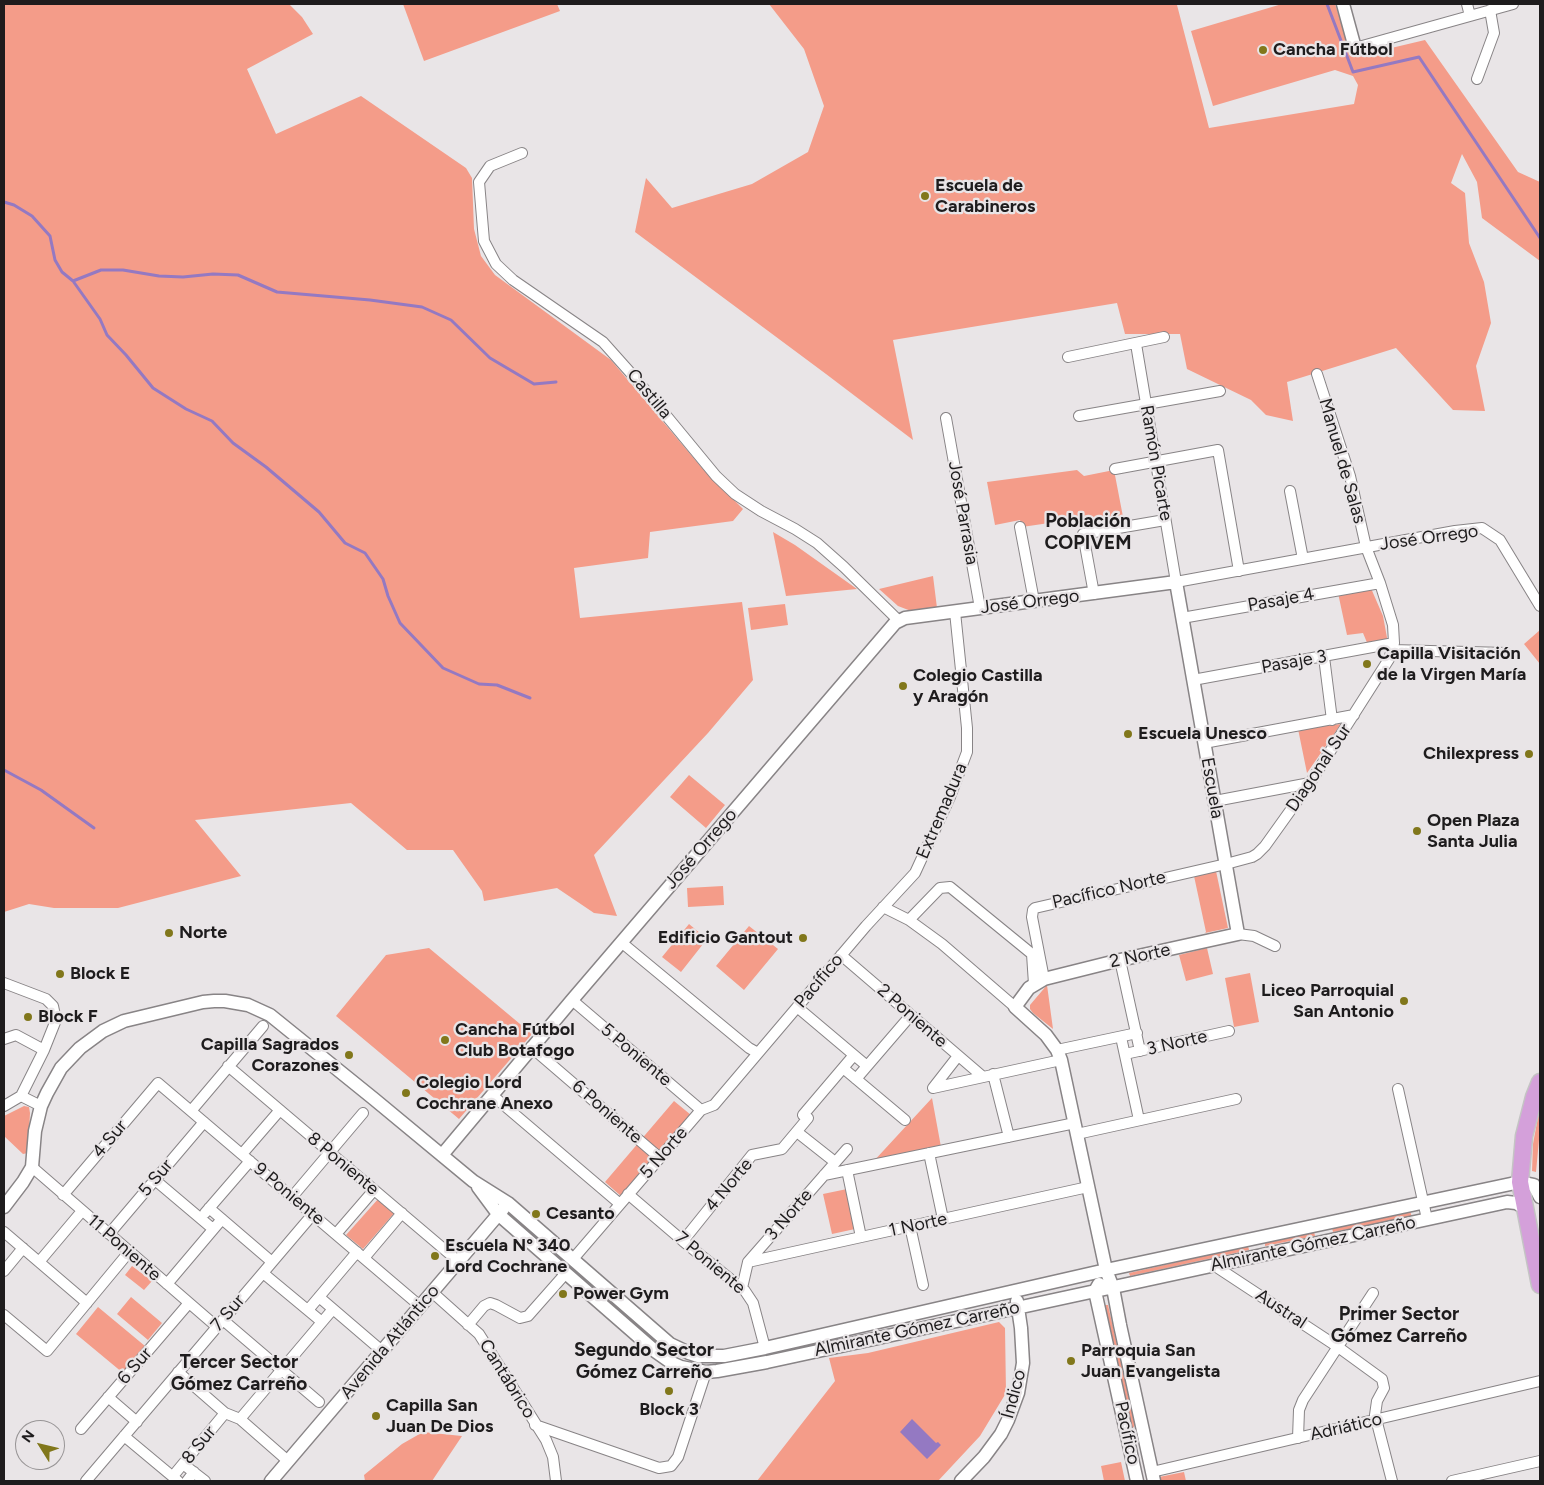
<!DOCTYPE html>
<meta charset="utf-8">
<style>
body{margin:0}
#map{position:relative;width:1544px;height:1485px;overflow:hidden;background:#e9e5e7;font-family:Figtree,sans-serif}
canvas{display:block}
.frame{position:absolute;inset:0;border:5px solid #1e1c1d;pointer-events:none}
.north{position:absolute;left:15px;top:1420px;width:50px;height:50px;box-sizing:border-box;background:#e9e5e7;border:1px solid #989596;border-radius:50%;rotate:306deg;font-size:14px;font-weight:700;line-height:20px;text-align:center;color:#1e1c1d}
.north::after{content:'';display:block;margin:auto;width:18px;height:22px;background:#81771b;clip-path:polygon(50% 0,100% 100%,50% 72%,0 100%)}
</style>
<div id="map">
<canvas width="1544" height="1485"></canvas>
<div class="frame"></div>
<div class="north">N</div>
</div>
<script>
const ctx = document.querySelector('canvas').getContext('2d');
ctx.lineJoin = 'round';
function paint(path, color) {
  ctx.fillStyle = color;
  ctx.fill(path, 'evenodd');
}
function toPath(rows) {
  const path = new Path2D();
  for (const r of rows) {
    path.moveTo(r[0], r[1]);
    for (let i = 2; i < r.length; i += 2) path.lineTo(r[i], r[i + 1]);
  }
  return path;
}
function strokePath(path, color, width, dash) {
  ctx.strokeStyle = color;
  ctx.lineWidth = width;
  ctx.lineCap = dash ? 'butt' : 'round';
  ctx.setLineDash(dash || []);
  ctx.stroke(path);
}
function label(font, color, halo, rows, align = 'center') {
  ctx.font = font + ' Figtree,sans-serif';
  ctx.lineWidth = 4.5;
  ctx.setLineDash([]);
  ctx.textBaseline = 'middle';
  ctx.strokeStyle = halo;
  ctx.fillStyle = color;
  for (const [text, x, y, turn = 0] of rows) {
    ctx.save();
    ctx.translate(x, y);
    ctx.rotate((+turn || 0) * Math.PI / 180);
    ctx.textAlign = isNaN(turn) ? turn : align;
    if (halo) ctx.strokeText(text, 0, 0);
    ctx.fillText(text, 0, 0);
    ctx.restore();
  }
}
paint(toPath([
 [4,4,289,4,302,17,313,34,247,69,276,134,361,96,466,168,472,178,474,229,481,256,495,275,611,360,702,468,743,509,733,521,650,532,648,558,574,568,580,618,742,602,753,680,708,733,594,855,617,916,594,913,557,888,484,901,482,891,453,850,407,850,351,803,195,820,241,876,118,908,54,908,29,904,4,912],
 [403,4,557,4,560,11,424,61],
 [769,4,1181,4,1177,5,1209,128,1354,104,1358,85,1353,76,1335,70,1213,106,1191,31,1282,4,1335,4,1351,52,1366,54,1425,40,1518,172,1540,182,1540,261,1482,218,1477,182,1462,154,1451,183,1465,193,1469,243,1484,282,1491,323,1476,366,1485,411,1453,410,1396,348,1287,382,1293,421,1266,415,1251,400,1187,369,1180,334,1125,334,1117,303,893,340,913,440,826,374,635,232,646,178,672,208,752,184,808,152,824,106,804,49],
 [1077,470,1084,476,1114,470,1124,522,1085,529,1083,518,1022,527,1020,520,995,525,987,482],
 [773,532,795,545,857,589,786,596],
 [933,576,937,608,911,611,898,606,879,589],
 [1370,586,1383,616,1388,643,1368,645,1363,633,1347,635,1338,593],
 [785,604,788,625,751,630,748,608],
 [1540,630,1540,664,1524,644],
 [1341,724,1307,773,1298,729],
 [689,775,725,805,706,828,670,797],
 [1216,871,1228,928,1205,933,1206,932,1194,876],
 [723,886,724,905,688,907,687,888],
 [689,924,707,939,681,972,662,957],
 [749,926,778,949,744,990,716,966],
 [429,948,532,1034,459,1119,336,1016,386,955],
 [1207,948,1213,974,1186,981,1179,955],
 [1250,973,1259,1022,1234,1027,1225,978],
 [1047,985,1053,1029,1033,1013,1030,1009,1030,1005],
 [932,1098,941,1147,872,1163],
 [674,1101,691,1115,622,1197,605,1182],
 [24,1106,29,1107,30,1113,28,1153,23,1154,4,1136,4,1116],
 [1540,1106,1540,1129,1536,1172,1532,1171,1533,1144],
 [847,1189,855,1229,832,1234,823,1194],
 [379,1198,396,1211,363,1249,346,1235],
 [1410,1211,1412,1217,1333,1232,1332,1228],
 [1314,1232,1315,1236,1265,1246,1265,1243],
 [1248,1246,1249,1250,1130,1276,1129,1273],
 [132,1266,152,1281,144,1290,125,1275],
 [131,1297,162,1323,148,1340,117,1314],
 [1104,1305,1108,1305,1135,1425,1133,1428,1131,1426],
 [98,1307,145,1346,123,1373,76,1334],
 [999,1322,1005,1328,1006,1393,980,1436,938,1481,757,1481,835,1381,829,1358,868,1353],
 [423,1432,462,1436,432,1481,365,1481,364,1475,402,1444],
 [1121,1462,1125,1481,1104,1481,1101,1466],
 [1184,1472,1186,1481,1160,1481,1159,1477]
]), '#f49c89');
paint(toPath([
 [912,1419,936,1443,938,1442,941,1445,927,1459,900,1432]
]), '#9479c2');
strokePath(toPath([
 [1327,4,1353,72,1419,57,1540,238],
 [4,202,14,205,32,216,50,236,55,260,62,272,73,281,100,319,107,335,126,355,153,388,186,409,212,421,233,443,266,467,319,512,345,543,365,553,383,579,388,596,400,623,443,668,479,684,497,685,530,698],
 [73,281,101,270,123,270,159,276,183,277,213,274,238,275,277,292,370,300,422,307,451,320,490,358,534,384,556,382],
 [4,770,41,790,94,828]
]), '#9479c2', 3);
const minor = toPath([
 [1467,4,1470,16],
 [1355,48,1513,4],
 [1477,79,1494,33,1490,10],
 [522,153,490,166,479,182,484,241,496,264,513,280,603,342,636,379,716,476,735,494,761,511,795,529,817,543,844,567,899,621],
 [1136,344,1176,582,1455,531,1482,528,1500,540,1540,606],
 [1068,357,1164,337],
 [1079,416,1220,391],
 [946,418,980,608],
 [1115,469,1218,450,1239,571],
 [1290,491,1303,559],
 [1020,527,1034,601],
 [1094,594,1083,534,1165,520],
 [1182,618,1380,583],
 [1392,650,1506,653],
 [1324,657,1332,720],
 [1193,680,1394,643],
 [1204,743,1354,715],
 [1215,801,1310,783],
 [883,907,909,920,942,944,1015,1007],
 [909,920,940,888,950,887,1032,954,1034,984],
 [1238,934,1254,936,1275,946],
 [621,942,749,1048,758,1053],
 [841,955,982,1076],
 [1120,960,1140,1051],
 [1044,979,1032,917,1033,910,1035,908,1226,864,1252,857,1257,854,1265,846,1310,783,1389,659,1394,643,1393,625,1380,583,1366,547,1350,476,1317,374],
 [4,983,46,999,53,1006,56,1020,44,1050,21,1096,4,1106],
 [572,1000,701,1110],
 [797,1007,867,1066],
 [1121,1037,1139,1120],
 [4,1039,16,1035,44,1050],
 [531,1047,660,1158],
 [1057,1050,1137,1033],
 [1125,1054,1229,1031],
 [228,1066,458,1261],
 [843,1068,905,1120],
 [993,1074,1009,1137],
 [856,1079,911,1015],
 [933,1088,1061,1060],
 [933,1088,958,1056],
 [1398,1089,1427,1219],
 [492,1095,620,1204],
 [21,1096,41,1106],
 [191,1111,263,1026],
 [797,1132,835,1162],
 [1077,1134,1236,1099],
 [929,1153,943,1219],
 [242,1154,280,1110],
 [32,1167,217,1327],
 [847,1170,861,1237],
 [824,1175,1075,1123],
 [155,1180,213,1229],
 [628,1194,683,1241,745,1291,753,1303,765,1348],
 [63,1195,158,1083,420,1306],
 [292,1197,363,1113],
 [209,1208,272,1262],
 [205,1213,250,1161],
 [910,1226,923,1285],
 [4,1232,87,1303],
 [109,1234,204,1122],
 [336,1234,374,1190],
 [683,1241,752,1155,782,1149,808,1118,803,1115,854,1055],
 [364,1258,402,1213],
 [573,1259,701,1110,714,1105,866,926,915,873,950,797,967,752,967,728,955,612],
 [39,1262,82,1211],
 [748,1262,1088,1187],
 [1215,1266,1338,1347,1382,1379,1384,1388,1377,1401,1375,1415,1392,1481],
 [4,1271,23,1248],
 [263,1273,322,1322],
 [167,1284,222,1219],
 [742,1288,748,1262,847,1149],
 [432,1292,479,1334,546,1440,553,1457,556,1481],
 [319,1297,382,1351],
 [308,1310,357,1252],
 [4,1315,47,1351,129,1252],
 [223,1320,319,1402],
 [468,1325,484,1306,490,1303,496,1305,520,1318,528,1316,566,1273],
 [178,1372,225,1413,240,1419,288,1461],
 [108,1397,137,1422],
 [240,1419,333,1309],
 [535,1425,659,1468,671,1466,678,1457,706,1372],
 [81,1429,189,1303],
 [124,1436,178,1481],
 [1298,1438,1299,1410,1303,1400,1373,1293],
 [183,1464,205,1481],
 [1152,1472,1540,1381],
 [173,1476,225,1413],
 [86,1481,313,1214],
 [187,1481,194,1472],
 [1452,1481,1540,1461]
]);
const tertiary = toPath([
 [1343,4,1355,48],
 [442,1155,572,1000,895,623,905,618,1176,582,1238,934,1120,960,1044,979,1029,988,1015,1007,1046,1035,1057,1050,1061,1060,1106,1270,1113,1288,1120,1325,1154,1481],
 [478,1187,498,1214,655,1351,672,1363,681,1367,706,1372,717,1371,767,1362,1507,1202,1516,1203,1525,1208],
 [4,1207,23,1182,32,1167,35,1131,41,1106,47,1093,61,1068,80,1048,103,1031,124,1021,203,1002,214,1001,225,1001,248,1005,270,1015,374,1099,473,1181,508,1203,670,1344,689,1353,698,1356,724,1356,765,1348,1106,1270,1520,1182,1534,1185,1540,1197],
 [1099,1284,1095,1291,1137,1481],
 [271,1481,503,1209],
 [961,1481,984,1457,1001,1434,1008,1420,1018,1393,1023,1363,1021,1328,1017,1301]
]);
const primary = toPath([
 [1540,1082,1534,1097,1524,1136,1520,1182,1540,1285]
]);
strokePath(minor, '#888486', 12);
strokePath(tertiary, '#888486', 15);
strokePath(primary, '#c4c4c4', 19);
strokePath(minor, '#fff', 10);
strokePath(tertiary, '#fff', 12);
strokePath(primary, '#d4a0da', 16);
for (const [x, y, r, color] of [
 [1263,50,5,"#81771b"],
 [925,196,5,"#81771b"],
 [1367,664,5,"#81771b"],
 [903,686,5,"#81771b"],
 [1128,734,5,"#81771b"],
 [1529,754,5,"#81771b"],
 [1417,831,5,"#81771b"],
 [169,933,5,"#81771b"],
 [803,938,5,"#81771b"],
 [60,974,5,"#81771b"],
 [1404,1001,5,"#81771b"],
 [28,1017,5,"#81771b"],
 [445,1040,5,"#81771b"],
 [349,1055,5,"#81771b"],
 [406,1093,5,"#81771b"],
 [536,1214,5,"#81771b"],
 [435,1256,5,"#81771b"],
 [563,1294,5,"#81771b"],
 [1071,1361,5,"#81771b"],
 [669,1391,5,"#81771b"],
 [376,1416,5,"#81771b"]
]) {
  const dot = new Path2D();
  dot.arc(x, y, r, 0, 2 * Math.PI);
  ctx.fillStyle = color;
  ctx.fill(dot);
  strokePath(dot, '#e9e5e7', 2);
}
label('bold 18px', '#1e1c1d', '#e9e5e7', [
 ["Cancha Fútbol",1273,50],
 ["Escuela de",935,186],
 ["Carabineros",935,207],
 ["Capilla Visitación",1377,654],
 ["de la Virgen María",1377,675],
 ["Colegio Castilla",913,676],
 ["y Aragón",913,697],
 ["Escuela Unesco",1138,734],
 ["Chilexpress",1519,754,"right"],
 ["Open Plaza",1427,821],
 ["Santa Julia",1427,842],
 ["Norte",179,933],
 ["Edificio Gantout",793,938,"right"],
 ["Block E",70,974],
 ["Liceo Parroquial",1394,991,"right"],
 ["San Antonio",1394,1012,"right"],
 ["Block F",38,1017],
 ["Cancha Fútbol",455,1030],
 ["Club Botafogo",455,1051],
 ["Capilla Sagrados",339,1045,"right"],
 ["Corazones",339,1066,"right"],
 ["Colegio Lord",416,1083],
 ["Cochrane Anexo",416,1104],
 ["Cesanto",546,1214],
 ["Escuela N° 340",445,1246],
 ["Lord Cochrane",445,1267],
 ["Power Gym",573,1294],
 ["Parroquia San",1081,1351],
 ["Juan Evangelista",1081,1372],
 ["Capilla San",386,1406],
 ["Juan De Dios",386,1427],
 ["Block 3",669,1410,"center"]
], 'left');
label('18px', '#1e1c1d', '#e9e5e7', [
 ["Castilla",649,394,50],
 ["Manuel de Salas",1342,461,74],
 ["Ramón Picarte",1156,463,80],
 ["José Parrasia",963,513,80],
 ["José Orrego",1429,538,-8],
 ["Pasaje 4",1281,600,-10],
 ["José Orrego",1030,602,-7],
 ["Pasaje 3",1294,662,-10],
 ["Diagonal Sur",1319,768,-56],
 ["Escuela",1212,788,80],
 ["Extremadura",942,811,-67],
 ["José Orrego",701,849,-49],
 ["Pacífico Norte",1109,890,-13],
 ["2 Norte",1140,956,-12],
 ["Pacífico",819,981,-50],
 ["2 Poniente",912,1016,41],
 ["3 Norte",1177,1043,-13],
 ["5 Poniente",636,1055,40],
 ["6 Poniente",607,1112,41],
 ["4 Sur",110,1139,-50],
 ["5 Norte",664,1153,-49],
 ["8 Poniente",343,1164,40],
 ["5 Sur",156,1178,-50],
 ["4 Norte",729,1185,-50],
 ["9 Poniente",289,1194,40],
 ["3 Norte",789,1215,-49],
 ["1 Norte",918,1225,-12],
 ["Almirante Gómez Carreño",1313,1244,-12],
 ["11 Poniente",124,1248,41],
 ["7 Poniente",710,1263,40],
 ["Austral",1281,1309,33],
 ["7 Sur",228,1313,-50],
 ["Almirante Gómez Carreño",917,1329,-12],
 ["Avenida Atlántico",390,1342,-50],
 ["6 Sur",135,1366,-49],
 ["Cantábrico",507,1379,58],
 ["Índico",1014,1394,-75],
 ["Adriático",1346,1427,-13],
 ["Pacífico",1127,1433,78],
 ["8 Sur",199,1445,-51]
]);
label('bold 19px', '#1e1c1d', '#e9e5e7', [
 ["Población",1088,521],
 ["COPIVEM",1088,543],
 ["Primer Sector",1399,1314],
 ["Gómez Carreño",1399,1336],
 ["Segundo Sector",644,1350],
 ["Gómez Carreño",644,1372],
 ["Tercer Sector",239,1362],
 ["Gómez Carreño",239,1384]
]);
</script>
